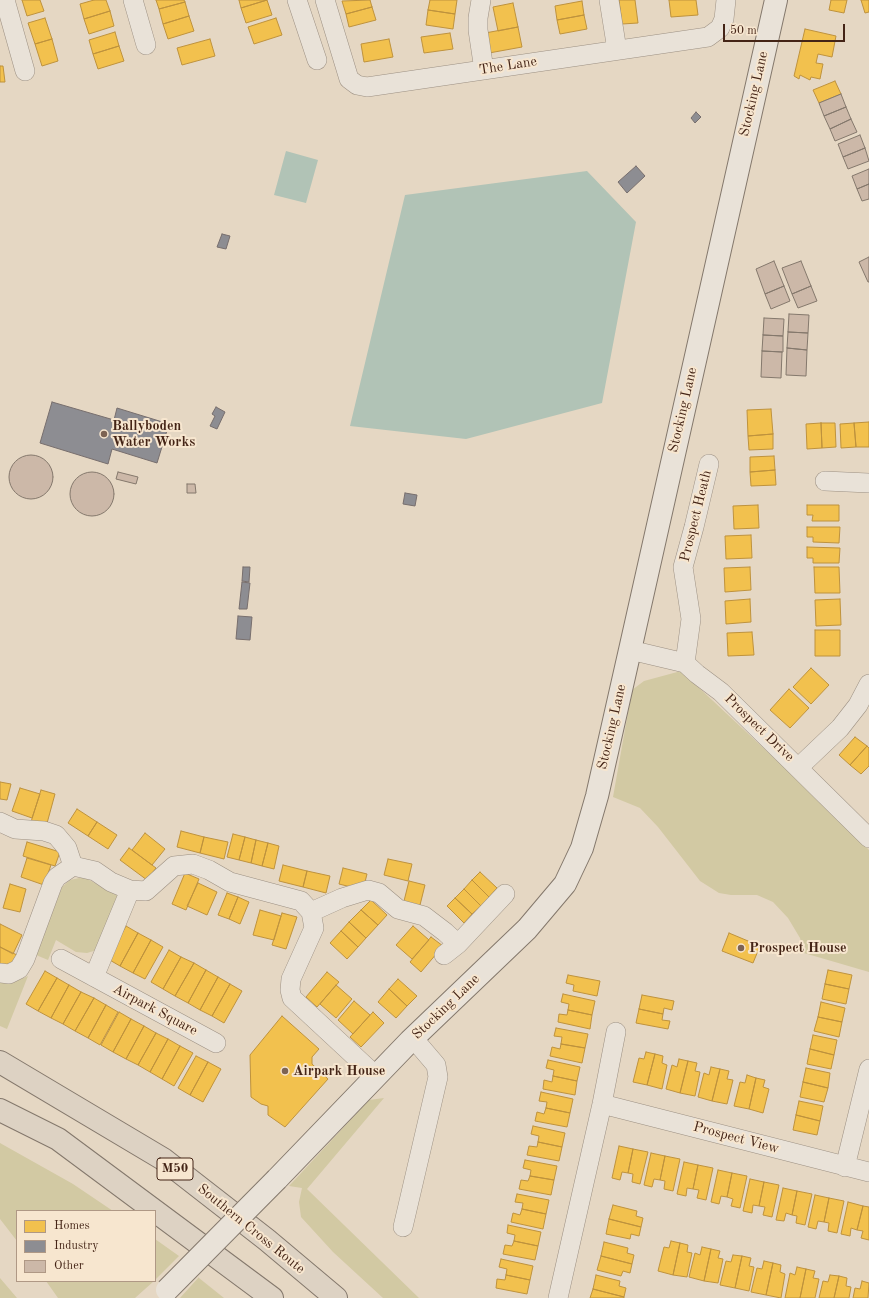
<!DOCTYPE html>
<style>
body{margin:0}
#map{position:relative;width:869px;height:1298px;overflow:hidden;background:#e5d7c3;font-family:"Old Standard TT",serif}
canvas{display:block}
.legend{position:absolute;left:16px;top:1210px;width:140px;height:72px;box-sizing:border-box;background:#f7e6cf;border:1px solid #af9885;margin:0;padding:5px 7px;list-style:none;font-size:12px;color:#442416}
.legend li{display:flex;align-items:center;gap:8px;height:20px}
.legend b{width:20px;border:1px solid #af9885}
.scale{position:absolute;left:723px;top:24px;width:122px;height:18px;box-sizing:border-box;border:2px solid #442416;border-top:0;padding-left:5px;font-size:12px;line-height:14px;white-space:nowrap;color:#442416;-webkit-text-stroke:3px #f7e6cf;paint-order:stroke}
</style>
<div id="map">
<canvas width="869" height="1298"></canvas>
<ul class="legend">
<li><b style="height:11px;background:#f2c14e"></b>Homes</li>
<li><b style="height:11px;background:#8d8d92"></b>Industry</li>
<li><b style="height:11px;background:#ccb8a8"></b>Other</li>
</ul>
<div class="scale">50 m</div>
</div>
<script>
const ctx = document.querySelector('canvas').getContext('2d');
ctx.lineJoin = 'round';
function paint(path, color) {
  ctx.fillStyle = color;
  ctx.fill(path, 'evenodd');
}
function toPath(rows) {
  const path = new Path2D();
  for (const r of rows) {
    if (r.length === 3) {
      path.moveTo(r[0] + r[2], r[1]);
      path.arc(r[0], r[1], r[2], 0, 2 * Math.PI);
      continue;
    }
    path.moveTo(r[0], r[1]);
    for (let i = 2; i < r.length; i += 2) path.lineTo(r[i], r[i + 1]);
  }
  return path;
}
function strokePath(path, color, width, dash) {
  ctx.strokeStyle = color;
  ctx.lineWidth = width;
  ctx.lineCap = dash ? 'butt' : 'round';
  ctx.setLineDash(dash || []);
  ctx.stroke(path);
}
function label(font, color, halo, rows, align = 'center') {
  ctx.font = font + ' "Old Standard TT",serif';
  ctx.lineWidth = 4;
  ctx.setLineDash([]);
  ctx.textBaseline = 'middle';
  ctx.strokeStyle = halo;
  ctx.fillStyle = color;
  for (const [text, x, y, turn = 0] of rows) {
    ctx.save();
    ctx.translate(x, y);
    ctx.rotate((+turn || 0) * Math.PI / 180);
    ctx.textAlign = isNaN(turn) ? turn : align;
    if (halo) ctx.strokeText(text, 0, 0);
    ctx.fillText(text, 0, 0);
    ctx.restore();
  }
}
paint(toPath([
 [681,671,834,814,869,850,869,972,804,953,800,938,788,918,773,902,757,895,731,895,719,893,700,881,658,827,640,808,613,797,632,690,644,681],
 [84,877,118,896,97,950,87,953,76,952,56,940,48,960,36,955,62,887,70,880],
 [28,976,7,1029,0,1026,0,982,14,982],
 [384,1098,307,1189,419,1298,383,1298,333,1252,301,1217,299,1202,302,1188,289,1186,369,1100],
 [0,1143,73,1184,113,1211,17,1211,17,1241,0,1219],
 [155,1239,179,1256,155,1280],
 [199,1277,199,1278,224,1298,180,1298],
 [0,1278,17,1298,0,1298],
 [46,1281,154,1281,135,1298,58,1298]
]), '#d2c9a3');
paint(toPath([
 [286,151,318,160,306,203,274,195],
 [587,171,636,222,602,403,466,439,350,426,405,195]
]), '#b1c3b6');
const homes = toPath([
 [22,0,40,0,44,11,27,16,22,0],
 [94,0,106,0,110,11,84,19,80,4,94,0],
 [156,0,184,0,185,2,159,9,156,0],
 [239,0,267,0,241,8,239,0],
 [267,0,272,15,246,23,241,8,267,0],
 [370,0,372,7,346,14,342,1,370,0],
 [430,0,457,0,455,14,428,10,430,0],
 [619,0,635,0,638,23,622,24,619,0],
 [669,0,696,0,698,15,671,17,669,0],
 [831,0,847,0,844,13,829,10,831,0],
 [861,0,869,0,869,12,865,13,861,0],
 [582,1,584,15,557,20,555,6,582,1],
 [185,2,189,16,163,24,159,9,185,2],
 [513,3,518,27,498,31,493,7,513,3],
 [372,7,376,20,349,27,346,14,372,7],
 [428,10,455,14,453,29,426,25,428,10],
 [110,11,114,26,89,34,84,19,110,11],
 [584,15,587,29,560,34,557,20,584,15],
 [189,16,194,31,168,39,163,24,189,16],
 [45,18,52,39,35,44,28,23,45,18],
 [276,18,282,35,254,44,248,27,276,18],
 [518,27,522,47,489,53,485,33,518,27],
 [805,29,836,36,832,57,818,54,816,63,823,64,820,79,811,77,810,80,800,75,799,79,794,76,805,29],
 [115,32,119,46,93,54,89,40,115,32],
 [450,33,453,49,424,53,421,37,450,33],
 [52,39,58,61,42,66,35,44,52,39],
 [210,39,215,56,182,65,177,48,210,39],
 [389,39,393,57,364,62,361,44,389,39],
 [119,46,124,61,98,69,93,54,119,46],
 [0,66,3,66,5,82,0,82,0,66],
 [835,81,841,94,819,103,813,90,835,81],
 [771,409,773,434,748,436,747,410,771,409],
 [869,422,869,447,856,447,854,423,869,422],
 [821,423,835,423,836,447,822,448,821,423],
 [821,423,822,448,807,449,806,424,821,423],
 [854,423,856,447,841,448,840,424,854,423],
 [773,434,773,449,749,450,748,436,773,434],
 [774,456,775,470,750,472,750,457,774,456],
 [775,470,776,485,751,486,750,472,775,470],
 [758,505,759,528,734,529,733,506,758,505],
 [807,505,839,505,839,521,812,521,813,515,807,515,807,505],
 [807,527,840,527,839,543,813,542,813,537,807,537,807,527],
 [751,535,752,558,726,559,725,536,751,535],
 [807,547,840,548,839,563,813,563,813,558,807,558,807,547],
 [750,567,751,590,725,592,724,568,750,567],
 [814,567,839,567,840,593,815,593,814,567],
 [750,599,751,622,726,624,725,601,750,599],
 [840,599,841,625,816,626,815,600,840,599],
 [815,630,840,630,840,656,815,656,815,630],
 [752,632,754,655,728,656,727,633,752,632],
 [811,668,829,685,811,704,793,687,811,668],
 [789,689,809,708,790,728,770,710,789,689],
 [855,737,867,746,850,765,839,755,855,737],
 [867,746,869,748,869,766,861,774,850,765,867,746],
 [0,782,11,784,7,800,0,799,0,782],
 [20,788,40,794,32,818,12,811,20,788],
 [41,790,55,794,46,827,31,822,41,790],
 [77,809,97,822,88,836,68,823,77,809],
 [97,822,117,835,108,849,88,836,97,822],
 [181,831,204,837,200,853,177,847,181,831],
 [145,833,165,849,152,865,132,850,145,833],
 [233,834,245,837,239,860,227,857,233,834],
 [204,837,228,842,224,859,200,853,204,837],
 [245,837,256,840,251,863,239,860,245,837],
 [256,840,268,843,262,866,251,863,256,840],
 [27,842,60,852,55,866,23,856,27,842],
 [268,843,279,846,274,869,262,866,268,843],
 [129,848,156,868,147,880,120,860,129,848],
 [27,858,51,865,44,885,21,877,27,858],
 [388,859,412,864,408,881,384,875,388,859],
 [283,865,307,871,303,887,279,881,283,865],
 [343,868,367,874,363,890,339,884,343,868],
 [307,871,330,876,326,893,303,887,307,871],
 [480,872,497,888,489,897,472,880,480,872],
 [185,873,199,879,186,910,172,904,185,873],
 [472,880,489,897,481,906,464,889,472,880],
 [409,881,425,885,419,909,403,905,409,881],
 [198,883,217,892,207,915,187,906,198,883],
 [10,884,26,889,20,912,3,908,10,884],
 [464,889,481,906,472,914,455,898,464,889],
 [227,893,238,897,229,919,218,915,227,893],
 [238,897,249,902,240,924,229,919,238,897],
 [455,898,472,914,464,923,447,906,455,898],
 [371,900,387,915,378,925,361,910,371,900],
 [260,910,281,916,274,940,253,935,260,910],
 [361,910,378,925,366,938,349,922,361,910],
 [282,913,297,917,286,949,272,945,282,913],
 [349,922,366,938,358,947,341,931,349,922],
 [0,924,22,935,13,954,0,947,0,924],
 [126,926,138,933,120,966,108,959,126,926],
 [413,926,429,940,412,959,396,945,413,926],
 [341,931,358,947,347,959,330,943,341,931],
 [138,933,151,940,133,973,120,966,138,933],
 [729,933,760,946,753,963,722,951,729,933],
 [431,937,443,946,421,972,410,962,431,937],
 [151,940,163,947,145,979,133,973,151,940],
 [0,947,17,955,11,969,0,964,0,947],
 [169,950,181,957,163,989,151,982,169,950],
 [181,957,194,963,175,996,163,989,181,957],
 [194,963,206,970,188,1003,175,996,194,963],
 [206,970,218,977,200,1010,188,1003,206,970],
 [828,970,852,975,849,989,825,984,828,970],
 [45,971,57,978,38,1011,26,1004,45,971],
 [327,972,339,982,317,1007,306,997,327,972],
 [568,975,600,981,597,996,573,991,574,985,566,983,568,975],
 [218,977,230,984,212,1016,200,1010,218,977],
 [57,978,69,985,51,1018,38,1011,57,978],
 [398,979,417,996,407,1006,389,989,398,979],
 [230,984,242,991,224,1023,212,1016,230,984],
 [825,984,849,989,846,1004,822,999,825,984],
 [69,985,81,992,63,1024,51,1018,69,985],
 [336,985,352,999,336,1018,320,1004,336,985],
 [389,989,407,1006,396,1018,378,1002,389,989],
 [81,992,94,998,75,1031,63,1024,81,992],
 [563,994,595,1001,592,1015,568,1010,569,1004,561,1002,563,994],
 [642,995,674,1001,672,1010,664,1008,663,1014,639,1009,642,995],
 [94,998,106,1005,88,1038,75,1031,94,998],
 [354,1001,370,1015,353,1034,338,1020,354,1001],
 [821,1002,845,1008,842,1022,818,1017,821,1002],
 [106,1005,118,1012,100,1045,88,1038,106,1005],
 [639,1009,663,1014,662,1020,670,1021,668,1029,636,1023,639,1009],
 [568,1010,592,1015,590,1029,558,1022,559,1014,567,1015,568,1010],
 [119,1012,131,1019,113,1052,101,1045,119,1012],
 [373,1012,384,1023,361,1047,350,1037,373,1012],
 [282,1016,319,1049,312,1057,312,1064,328,1079,285,1127,268,1115,268,1106,261,1104,251,1097,250,1055,282,1016],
 [818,1017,842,1022,839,1037,814,1031,818,1017],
 [131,1019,144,1026,126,1059,113,1052,131,1019],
 [144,1026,156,1033,138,1065,126,1059,144,1026],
 [556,1028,588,1034,585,1048,561,1044,562,1037,554,1036,556,1028],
 [156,1033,168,1039,150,1072,138,1065,156,1033],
 [813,1035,837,1040,834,1055,810,1049,813,1035],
 [168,1039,180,1046,162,1079,150,1072,168,1039],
 [561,1044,585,1048,582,1063,550,1056,552,1047,560,1049,561,1044],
 [180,1046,193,1053,174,1086,162,1079,180,1046],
 [810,1049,834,1055,831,1069,807,1064,810,1049],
 [646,1052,655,1054,647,1085,633,1082,639,1058,644,1059,646,1052],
 [655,1054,663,1056,662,1063,667,1065,662,1089,647,1085,655,1054],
 [196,1056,208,1062,190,1095,178,1088,196,1056],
 [679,1059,688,1061,680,1093,666,1089,672,1065,677,1067,679,1059],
 [548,1060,580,1067,577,1081,553,1076,554,1070,546,1068,548,1060],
 [688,1061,697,1063,695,1071,700,1072,695,1096,680,1093,688,1061],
 [208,1062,221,1069,203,1102,190,1095,208,1062],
 [711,1067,720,1069,712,1101,698,1097,704,1073,709,1075,711,1067],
 [806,1068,830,1073,828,1088,803,1082,806,1068],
 [720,1069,729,1071,727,1079,733,1080,727,1104,712,1101,720,1069],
 [747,1075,756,1078,749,1109,734,1106,740,1082,745,1083,747,1075],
 [553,1076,577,1081,575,1095,543,1089,544,1080,552,1082,553,1076],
 [756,1078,765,1080,763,1087,769,1089,763,1113,749,1109,756,1078],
 [803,1082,828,1088,824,1102,800,1097,803,1082],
 [541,1092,573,1099,570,1113,546,1108,547,1102,539,1101,541,1092],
 [799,1101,823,1106,820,1121,796,1115,799,1101],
 [546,1108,570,1113,567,1127,535,1121,537,1112,544,1114,546,1108],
 [796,1115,820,1121,817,1135,793,1130,796,1115],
 [533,1126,565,1133,562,1147,538,1142,539,1136,531,1134,533,1126],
 [538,1142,562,1147,559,1161,527,1155,529,1146,537,1147,538,1142],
 [619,1146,633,1149,628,1173,622,1172,620,1180,612,1178,619,1146],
 [633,1149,648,1152,640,1184,632,1182,633,1174,628,1173,633,1149],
 [651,1153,665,1156,660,1180,654,1179,652,1187,644,1185,651,1153],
 [665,1156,680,1159,673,1191,664,1189,665,1181,660,1180,665,1156],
 [525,1160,557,1166,554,1180,530,1176,531,1170,523,1168,525,1160],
 [684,1162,698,1165,693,1189,687,1188,686,1196,677,1194,684,1162],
 [698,1165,713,1168,706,1200,697,1198,699,1190,693,1189,698,1165],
 [718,1170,732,1173,727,1197,721,1196,719,1204,711,1202,718,1170],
 [732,1173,747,1176,740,1208,731,1206,733,1199,727,1197,732,1173],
 [530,1176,554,1180,551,1195,519,1189,521,1180,528,1181,530,1176],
 [750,1179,764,1182,759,1206,753,1205,752,1213,743,1211,750,1179],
 [764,1182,779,1185,772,1217,763,1215,765,1207,759,1206,764,1182],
 [783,1188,797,1191,792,1215,786,1213,784,1221,776,1220,783,1188],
 [797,1191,812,1194,805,1225,796,1223,797,1216,792,1215,797,1191],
 [517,1194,549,1200,546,1214,522,1209,523,1203,515,1202,517,1194],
 [815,1195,829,1198,824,1222,818,1221,816,1229,808,1227,815,1195],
 [829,1198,844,1201,837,1233,828,1231,829,1223,824,1222,829,1198],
 [848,1202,863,1206,857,1230,851,1228,850,1236,841,1234,848,1202],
 [613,1205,637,1211,636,1216,643,1218,641,1227,609,1219,613,1205],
 [863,1206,869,1207,869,1240,861,1238,863,1231,857,1230,863,1206],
 [522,1209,546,1214,543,1229,511,1222,513,1213,520,1215,522,1209],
 [609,1219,641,1227,639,1236,631,1234,630,1239,606,1234,609,1219],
 [508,1225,541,1232,538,1246,514,1241,515,1235,507,1233,508,1225],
 [514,1241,538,1246,535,1260,503,1254,505,1245,512,1246,514,1241],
 [671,1241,680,1243,673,1275,658,1271,664,1247,669,1248,671,1241],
 [604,1242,628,1248,627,1253,634,1255,632,1264,601,1256,604,1242],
 [680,1243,688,1245,687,1252,692,1253,687,1277,673,1275,680,1243],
 [702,1247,711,1249,704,1281,689,1277,695,1253,700,1255,702,1247],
 [711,1249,720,1251,718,1258,723,1259,718,1283,704,1281,711,1249],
 [733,1255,742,1256,735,1288,720,1285,726,1261,731,1262,733,1255],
 [601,1256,632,1264,630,1273,623,1271,621,1276,597,1270,601,1256],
 [742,1256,751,1258,749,1266,754,1267,749,1291,735,1288,742,1256],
 [501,1259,533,1266,530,1280,506,1275,507,1269,499,1267,501,1259],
 [764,1261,773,1263,766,1295,751,1292,757,1268,762,1269,764,1261],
 [773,1263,781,1265,780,1272,785,1274,781,1298,766,1295,773,1263],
 [797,1267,806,1269,800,1298,785,1298,790,1273,795,1275,797,1267],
 [806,1269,815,1271,813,1278,819,1279,815,1298,800,1298,806,1269],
 [506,1275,530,1280,527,1294,496,1288,497,1279,505,1280,506,1275],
 [596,1275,620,1281,619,1286,626,1288,624,1297,593,1289,596,1275],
 [830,1275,839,1276,834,1298,819,1298,823,1281,828,1282,830,1275],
 [839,1276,847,1278,846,1286,851,1287,849,1298,834,1298,839,1276],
 [862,1281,869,1283,868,1298,853,1298,855,1288,860,1289,862,1281],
 [593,1289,624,1297,624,1298,590,1298,593,1289]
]);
paint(homes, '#f2c14e');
strokePath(homes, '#be923d', 1);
const industry = toPath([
 [696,112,701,117,695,123,691,118,696,112],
 [636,166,645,176,627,193,618,182,636,166],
 [222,234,230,236,226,249,217,247,222,234],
 [52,402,114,420,117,408,169,424,157,463,112,449,108,464,40,443,52,402],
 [216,407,225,412,217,429,210,426,215,416,212,414,216,407],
 [405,493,417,495,415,506,403,504,405,493],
 [243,567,250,567,249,582,242,581,243,567],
 [242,582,250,583,247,609,239,609,242,582],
 [238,616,252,617,250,640,236,639,238,616]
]);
paint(industry, '#8d8d92');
strokePath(industry, '#776e6d', 1);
const building = toPath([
 [841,94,846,107,824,116,819,103,841,94],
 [846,107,851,119,830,129,824,116,846,107],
 [851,119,857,132,835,141,830,129,851,119],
 [860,135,865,148,843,157,838,144,860,135],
 [865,148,869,161,848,169,843,157,865,148],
 [869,169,869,184,857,189,852,176,869,169],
 [869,184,869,199,862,201,857,189,869,184],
 [869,257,869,282,868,282,859,262,869,257],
 [774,261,784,286,765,294,756,269,774,261],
 [801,261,811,286,792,294,782,268,801,261],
 [784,286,790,301,771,309,765,294,784,286],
 [811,286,817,301,798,308,792,294,811,286],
 [789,314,809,315,808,333,788,332,789,314],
 [764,318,784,319,783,336,763,335,764,318],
 [788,332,808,333,807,350,787,348,788,332],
 [763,335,783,336,783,352,762,351,763,335],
 [787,348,807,350,806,376,786,375,787,348],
 [762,351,782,352,781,378,761,377,762,351],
 [31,477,22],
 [92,494,22],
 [118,472,138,477,136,484,116,479,118,472],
 [187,484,195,484,196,493,187,493,187,484]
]);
paint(building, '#ccb8a8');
strokePath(building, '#84786c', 1);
const minor = toPath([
 [5,0,25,71],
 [133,0,146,45],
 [297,0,317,60],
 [325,0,349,79,357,85,367,87,708,37,720,28,724,19,726,0],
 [481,0,478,18,478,30,484,70],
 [609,0,617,50],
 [825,481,869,483],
 [630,650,685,663,697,674,721,692,869,838],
 [685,663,691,619,683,567,694,527,709,464],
 [799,767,840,728,858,705,869,684],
 [0,822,15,829,44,831,56,835,67,848,73,866],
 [311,912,342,898,368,890,379,893,398,909,424,916,445,932,458,944],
 [444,955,458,944,505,894],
 [61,959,216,1043],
 [0,973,9,974,19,969,25,959,53,883,57,877,73,866,95,871,111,882,130,890,146,891,174,866,193,864,209,870,230,882,301,901,311,912,314,928,291,979,290,990,292,998,376,1076],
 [94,977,130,890],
 [602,1104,869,1172],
 [845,1167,869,1069],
 [403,1227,438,1077,436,1065,413,1038],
 [558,1298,602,1104,616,1032]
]);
const secondary = toPath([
 [277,1179,410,1041,527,929,565,884,582,848,597,796,630,650,776,0]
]);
const motorway = toPath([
 [0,1062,163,1159,267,1240,336,1298],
 [0,1110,58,1139,272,1298]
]);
strokePath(minor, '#9c9083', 20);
strokePath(secondary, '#84786c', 24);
strokePath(motorway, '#84786c', 24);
strokePath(minor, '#e9e2d8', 19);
strokePath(secondary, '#e9e2d8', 22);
strokePath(motorway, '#ddd2c3', 22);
const secondaryBridge = toPath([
 [167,1290,277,1179]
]);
strokePath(secondaryBridge, '#84786c', 24, []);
strokePath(secondaryBridge, '#e9e2d8', 22);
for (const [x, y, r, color] of [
 [104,434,4,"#7c6353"],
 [741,948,4,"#7c6353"],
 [285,1071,4,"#7c6353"]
]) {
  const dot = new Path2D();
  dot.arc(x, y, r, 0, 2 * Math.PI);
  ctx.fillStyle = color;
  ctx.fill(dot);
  strokePath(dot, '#f7e6cf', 1.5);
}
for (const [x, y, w] of [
 [175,1169,36]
]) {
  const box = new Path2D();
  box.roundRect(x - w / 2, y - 11, w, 22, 3);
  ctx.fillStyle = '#f7e6cf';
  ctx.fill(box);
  strokePath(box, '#442416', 1);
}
label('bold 13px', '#442416', null, [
 ["M50",175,1169]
]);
label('14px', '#442416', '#f7e6cf', [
 ["The Lane",508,66,-9],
 ["Stocking Lane",754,94,-77],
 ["Stocking Lane",683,410,-77],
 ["Prospect Heath",696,516,-76],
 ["Stocking Lane",612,727,-77],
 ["Prospect Drive",759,728,44],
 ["Stocking Lane",446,1007,-44],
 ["Airpark Square",155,1010,28],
 ["Prospect View",736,1138,15],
 ["Southern Cross Route",251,1229,39]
]);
label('bold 14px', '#442416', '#f7e6cf', [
 ["Ballyboden",112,426],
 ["Water Works",112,442],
 ["Prospect House",749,948],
 ["Airpark House",293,1071]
], 'left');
</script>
